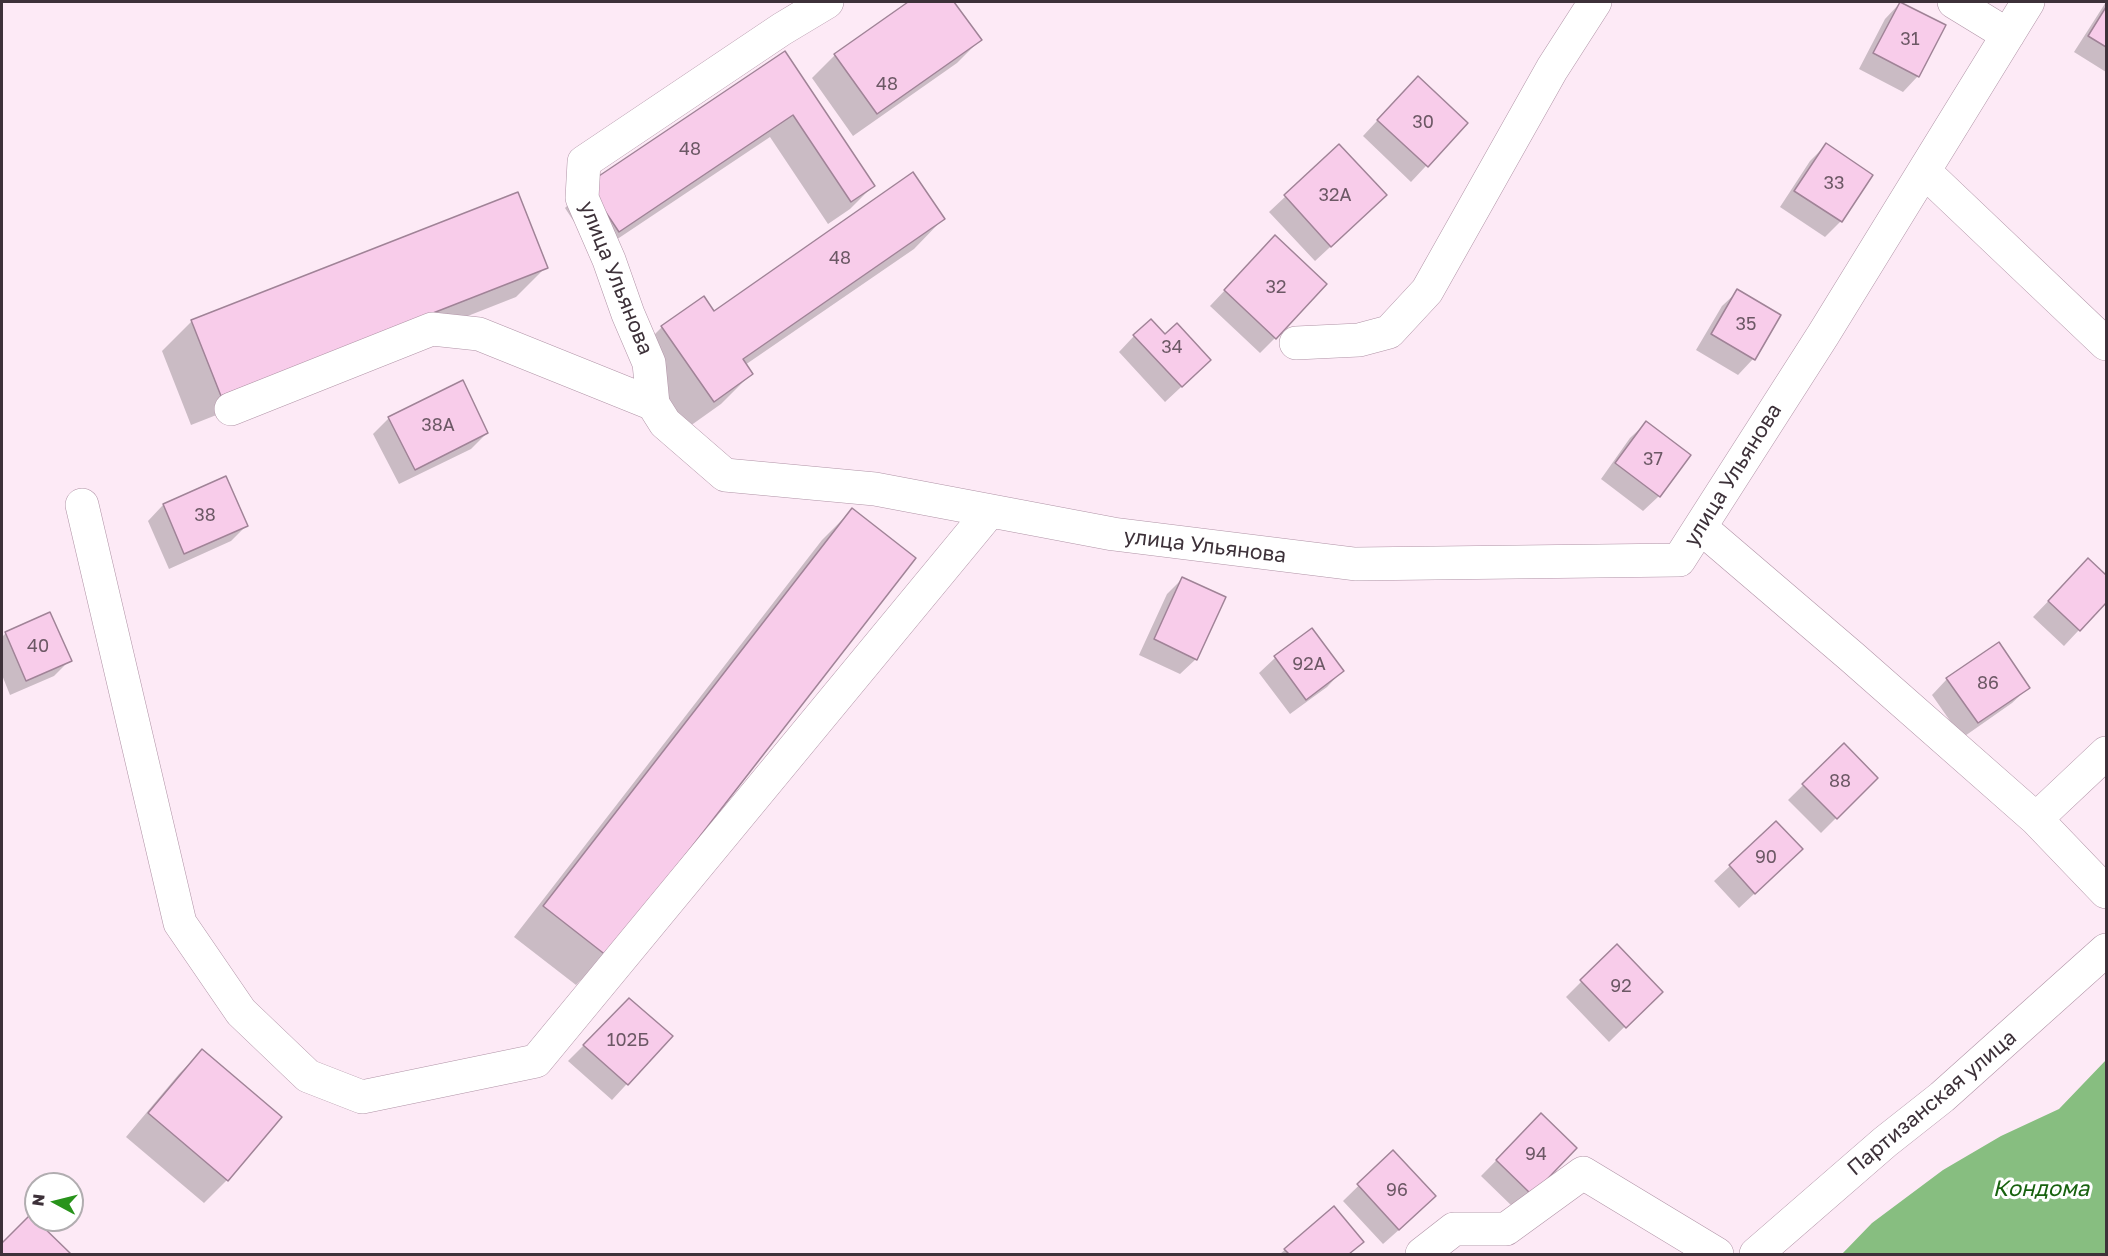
<!DOCTYPE html>
<meta charset="utf-8">
<style>
body{margin:0}
#map{position:relative;width:2108px;height:1256px;overflow:hidden;background:#fdeaf6;font-family:"Golos Text",sans-serif}
canvas{display:block}
.frame{position:absolute;inset:0;border:3px solid #3d3139;pointer-events:none}
.north{position:absolute;left:24px;top:1172px;width:60px;height:60px;box-sizing:border-box;background:#fff;border:2px solid #b1adb0;border-radius:50%;rotate:277deg;font-size:16px;font-weight:700;line-height:24px;text-align:center;color:#3d3139}
.north::after{content:'';display:block;margin:auto;width:21px;height:27px;background:#28931b;clip-path:polygon(50% 0,100% 100%,50% 72%,0 100%)}
</style>
<div id="map">
<canvas width="2108" height="1256"></canvas>
<div class="frame"></div>
<div class="north">N</div>
</div>
<script>
const ctx = document.querySelector('canvas').getContext('2d');
ctx.lineJoin = 'round';
function paint(path, color) {
  ctx.fillStyle = color;
  ctx.fill(path, 'evenodd');
}
function toPath(rows) {
  const path = new Path2D();
  for (const r of rows) {
    path.moveTo(r[0], r[1]);
    for (let i = 2; i < r.length; i += 2) path.lineTo(r[i], r[i + 1]);
  }
  return path;
}
function strokePath(path, color, width, dash) {
  ctx.strokeStyle = color;
  ctx.lineWidth = width;
  ctx.lineCap = dash ? 'butt' : 'round';
  ctx.setLineDash(dash || []);
  ctx.stroke(path);
}
function label(font, color, halo, rows, align = 'center') {
  ctx.font = font + ' "Golos Text",sans-serif';
  ctx.lineWidth = 6;
  ctx.setLineDash([]);
  ctx.textBaseline = 'middle';
  ctx.strokeStyle = halo;
  ctx.fillStyle = color;
  for (const [text, x, y, turn = 0] of rows) {
    ctx.save();
    ctx.translate(x, y);
    ctx.rotate((+turn || 0) * Math.PI / 180);
    ctx.textAlign = isNaN(turn) ? turn : align;
    if (halo) ctx.strokeText(text, 0, 0);
    ctx.fillText(text, 0, 0);
    ctx.restore();
  }
}
paint(toPath([
 [2106,1060,2106,1254,1842,1254,1872,1223,1943,1170,2001,1136,2059,1109]
]), '#87be80');
paint(toPath([
 [911,2,953,2,980,40,957,63,853,136,812,78,835,55],
 [2106,2,2106,72,2074,52],
 [1900,3,1918,76,1903,92,1859,69,1885,19],
 [785,53,873,186,850,209,828,224,770,137,595,254,565,208,588,185],
 [1402,94,1466,123,1411,182,1363,136],
 [1826,145,1841,221,1825,237,1780,207,1810,161],
 [1339,146,1369,211,1315,261,1269,212],
 [943,219,914,249,745,365,751,374,721,404,683,431,632,357,662,327,713,313],
 [1260,253,1275,338,1260,353,1210,306],
 [546,267,516,297,191,425,162,351,192,321],
 [1738,291,1779,316,1753,359,1738,375,1696,350,1722,306],
 [1134,336,1194,375,1165,402,1119,352],
 [389,418,487,433,471,449,399,484,373,434],
 [1646,423,1659,496,1643,511,1601,479,1630,438],
 [225,478,246,526,231,541,169,569,148,521,163,505],
 [852,510,606,955,576,985,514,937,822,540],
 [2088,560,2106,578,2106,601,2064,646,2033,617],
 [1182,579,1196,659,1180,674,1139,655,1167,594],
 [50,614,70,660,54,676,10,695,2,675,2,637,6,633],
 [1311,630,1342,671,1327,687,1290,714,1259,673,1275,658],
 [1947,679,2028,688,2012,703,1962,738,1932,695],
 [1844,745,1876,778,1821,833,1788,800],
 [1776,823,1785,865,1739,908,1714,881],
 [1617,946,1660,992,1609,1042,1566,997],
 [629,1000,671,1036,612,1100,568,1061],
 [202,1051,280,1117,227,1180,204,1203,126,1137,179,1074],
 [1541,1115,1575,1148,1515,1209,1481,1176],
 [1393,1152,1419,1212,1383,1244,1343,1201],
 [1334,1208,1362,1242,1349,1254,1280,1254],
 [31,1216,69,1254,2,1254,2,1245]
]), '#0003');
const building = toPath([
 [908,2,954,2,982,40,877,114,834,54,908,2],
 [1900,2,1946,25,1919,77,1873,53,1900,2],
 [2106,7,2106,47,2088,36,2106,7],
 [785,51,875,186,851,202,793,115,619,232,587,184,785,51],
 [1418,76,1468,123,1428,167,1377,120,1418,76],
 [1826,143,1873,175,1842,222,1794,191,1826,143],
 [1339,144,1387,195,1331,247,1284,195,1339,144],
 [913,172,945,219,743,359,753,374,714,402,661,326,704,296,714,311,913,172],
 [518,192,548,268,221,396,191,320,518,192],
 [1275,235,1327,284,1276,339,1224,290,1275,235],
 [1737,289,1781,315,1755,360,1711,334,1737,289],
 [1151,319,1165,334,1177,323,1211,360,1182,387,1133,335,1151,319],
 [463,380,488,433,415,470,388,417,463,380],
 [1646,421,1691,455,1660,497,1615,463,1646,421],
 [226,476,248,526,184,554,163,504,226,476],
 [852,508,916,558,607,956,543,906,852,508],
 [2088,558,2106,575,2106,603,2080,631,2048,601,2088,558],
 [1182,577,1226,597,1197,660,1154,639,1182,577],
 [50,612,72,661,26,681,5,632,50,612],
 [1312,628,1344,671,1306,700,1274,656,1312,628],
 [1999,642,2030,688,1978,723,1946,678,1999,642],
 [1844,743,1878,778,1837,819,1802,784,1844,743],
 [1776,821,1803,849,1755,894,1729,865,1776,821],
 [1617,944,1663,992,1626,1028,1580,980,1617,944],
 [629,998,673,1036,628,1085,583,1045,629,998],
 [202,1049,282,1117,228,1181,148,1113,202,1049],
 [1541,1113,1577,1148,1532,1195,1496,1160,1541,1113],
 [1393,1150,1436,1196,1399,1230,1357,1184,1393,1150],
 [1334,1206,1364,1242,1349,1254,1289,1254,1284,1249,1334,1206],
 [31,1214,36,1220,71,1254,2,1254,2,1243,31,1214]
]);
paint(building, '#f8ccea');
strokePath(building, '#a08397', 1.5);
const street = toPath([
 [827,2,782,29,584,162,582,198,609,260,628,314,649,363,653,404,665,423,725,475,875,489,1113,534,1355,564,1679,560,1823,335,2028,2],
 [1954,2,2008,35],
 [1924,171,2106,344],
 [1296,343,1359,340,1389,332,1427,291,1552,69,1595,2],
 [231,409,432,329,479,334,653,404],
 [82,505,180,923,241,1012,308,1076,362,1097,536,1061,990,511],
 [1700,527,1852,657,2036,819,2106,892],
 [2036,819,2106,753],
 [1422,1254,1454,1229,1506,1229,1583,1173,1717,1254],
 [1756,1254,1885,1142,1942,1097,2106,950]
]);
strokePath(street, '#b093a6', 34);
strokePath(street, '#fff', 33);
label('18px', '#6c5865', null, [
 ["31",1910,39],
 ["48",887,84],
 ["30",1423,122],
 ["48",690,149],
 ["33",1834,183],
 ["32А",1335,195],
 ["48",840,258],
 ["32",1276,287],
 ["35",1746,324],
 ["34",1172,347],
 ["38А",438,425],
 ["37",1653,459],
 ["38",205,515],
 ["40",38,646],
 ["92А",1309,664],
 ["86",1988,683],
 ["88",1840,781],
 ["90",1766,857],
 ["92",1621,986],
 ["102Б",628,1040],
 ["94",1536,1154],
 ["96",1397,1190]
]);
label('21px', '#3d3139', '#fff', [
 ["улица Ульянова",616,278,68],
 ["улица Ульянова",1733,475,-58],
 ["улица Ульянова",1205,546,7],
 ["Партизанская улица",1932,1103,-40]
]);
label('italic 22px', '#18620f', '#fff', [
 ["Кондома",2041,1189]
]);
</script>
